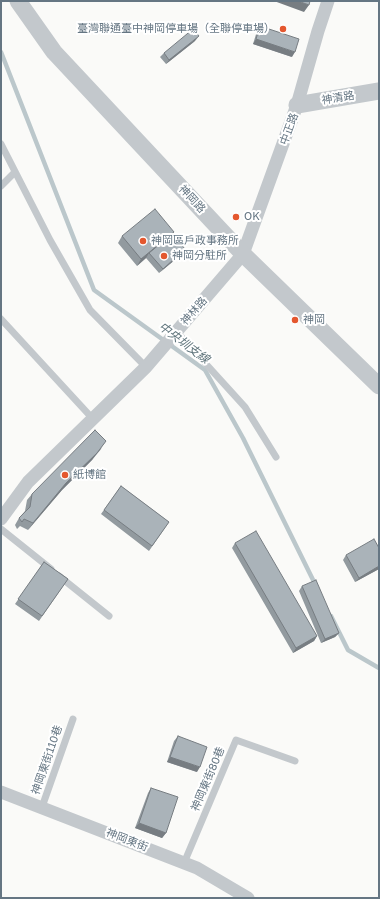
<!DOCTYPE html>
<meta charset="utf-8">
<style>
body{margin:0}
#map{position:relative;width:380px;height:899px;overflow:hidden;background:#fafaf8;font-family:"Golos Text",sans-serif}
canvas{display:block}
.frame{position:absolute;inset:0;border:2px solid #657683;pointer-events:none}
</style>
<div id="map">
<canvas width="380" height="899"></canvas>
<div class="frame"></div>
</div>
<script>
const ctx = document.querySelector('canvas').getContext('2d');
ctx.lineJoin = 'round';
function toPath(rows) {
  const path = new Path2D();
  for (const r of rows) {
    path.moveTo(r[0], r[1]);
    for (let i = 2; i < r.length; i += 2) path.lineTo(r[i], r[i + 1]);
  }
  return path;
}
function strokePath(path, color, width, dash) {
  ctx.strokeStyle = color;
  ctx.lineWidth = width;
  ctx.lineCap = dash ? 'butt' : 'round';
  ctx.setLineDash(dash || []);
  ctx.stroke(path);
}
function paint(path, color) {
  ctx.fillStyle = color;
  ctx.fill(path, 'evenodd');
}
function label(font, color, halo, rows, align = 'center') {
  ctx.font = font + ' "Golos Text","Noto Sans TC",sans-serif';
  ctx.lineWidth = 4;
  ctx.setLineDash([]);
  ctx.textBaseline = 'middle';
  ctx.strokeStyle = halo;
  ctx.fillStyle = color;
  for (const [text, x, y, turn = 0] of rows) {
    ctx.save();
    ctx.translate(x, y);
    ctx.rotate((+turn || 0) * Math.PI / 180);
    ctx.textAlign = isNaN(turn) ? turn : align;
    if (halo) ctx.strokeText(text, 0, 0);
    ctx.fillText(text, 0, 0);
    ctx.restore();
  }
}
strokePath(toPath([
 [1,52,94,290,205,370,243,438,316,586],
 [331,616,348,650,379,668]
]), '#bbc7cb', 4.5);
strokePath(toPath([
 [1,144,50,240,90,310,146,367],
 [1,186,15,172],
 [1,319,93,419],
 [176,331,245,407,276,457],
 [1,529,51,569],
 [59,576,109,616],
 [42,807,73,719],
 [184,863,236,740,295,761]
]), '#c3c8cc', 7);
strokePath(toPath([
 [1,519,28,482,146,367,243,254,297,105,318,31,328,1],
 [1,792,197,868,248,898]
]), '#c3c8cc', 13);
strokePath(toPath([
 [18,1,54,52,243,254,379,386],
 [297,105,379,91]
]), '#c3c8cc', 17);
paint(toPath([
 [260,26,292,57,253,44,257,31],
 [195,41,166,64,160,57,164,53],
 [172,234,182,254,159,273,146,258,137,266,118,243,122,236],
 [102,448,92,460,62,490,28,530,20,526,17,529,15,525,19,518,25,511,27,500,32,494],
 [121,486,169,522,149,551,101,514],
 [235,543,317,636,314,641,293,653,232,548],
 [346,555,379,569,355,582,343,560],
 [44,562,68,579,39,621,15,604],
 [302,586,339,633,335,637,321,643,299,591],
 [178,736,197,772,167,762,174,741],
 [151,788,166,833,162,838,135,828,148,793]
]), '#929a9f');
paint(toPath([
 [274,1,298,1,309,5,304,12],
 [199,36,195,41,166,64,169,60],
 [256,39,295,52,292,57,253,44],
 [174,232,169,238,149,253,146,258,137,266,141,259],
 [185,249,182,254,159,273,163,269],
 [106,441,92,460,62,490,28,530,33,523,66,483],
 [379,566,379,569,355,582,359,578],
 [339,633,335,637,321,643,325,639],
 [317,636,314,641,293,653,296,648],
 [170,757,200,767,197,772,167,762],
 [139,823,166,833,162,838,135,828]
]), '#777d82');
const building = toPath([
 [298,1,310,1,309,5,298,1],
 [260,26,299,39,295,52,256,39,260,26],
 [193,29,199,36,169,60,164,53,193,29],
 [155,209,174,232,141,259,122,236,155,209],
 [172,234,185,249,163,269,149,253,172,234],
 [95,430,106,441,97,453,66,483,33,523,24,519,22,522,19,518,30,507,32,494,95,430],
 [121,486,169,522,152,546,104,510,121,486],
 [256,531,317,636,296,648,235,543,256,531],
 [374,539,379,548,379,566,359,578,346,555,374,539],
 [44,562,68,579,42,616,18,599,44,562],
 [316,580,339,633,325,639,302,586,316,580],
 [178,736,207,747,200,767,170,757,178,736],
 [151,788,178,797,166,833,139,823,151,788]
]);
paint(building, '#aab3b9');
strokePath(building, '#777d82', 1);
for (const [x, y, r, color] of [
 [283,29,4,"#e4572e"],
 [236,217,4,"#e4572e"],
 [143,241,4,"#e4572e"],
 [164,256,4,"#e4572e"],
 [295,320,4,"#e4572e"],
 [65,475,4,"#e4572e"]
]) {
  const dot = new Path2D();
  dot.arc(x, y, r, 0, 2 * Math.PI);
  ctx.fillStyle = color;
  ctx.fill(dot);
  strokePath(dot, '#fff', 1.5);
}
label('11px', '#657683', '#fff', [
 ["臺灣聯通臺中神岡停車場（全聯停車場）",275,29,"right"],
 ["OK",244,217],
 ["神岡區戶政事務所",151,241],
 ["神岡分駐所",172,256],
 ["神岡",303,320],
 ["紙博館",73,475]
], 'left');
label('11px', '#657683', '#fff', [
 ["神清路",338,98,-9],
 ["中正路",289,129,-70],
 ["神岡路",192,199,47],
 ["神林路",194,311,-49],
 ["神岡東街110巷",47,760,-71],
 ["神岡東街80巷",208,779,-67],
 ["神岡東街",127,840,21]
]);
label('italic 12px', '#60757c', '#fff', [
 ["中央圳支線",184,343,37]
]);
</script>
